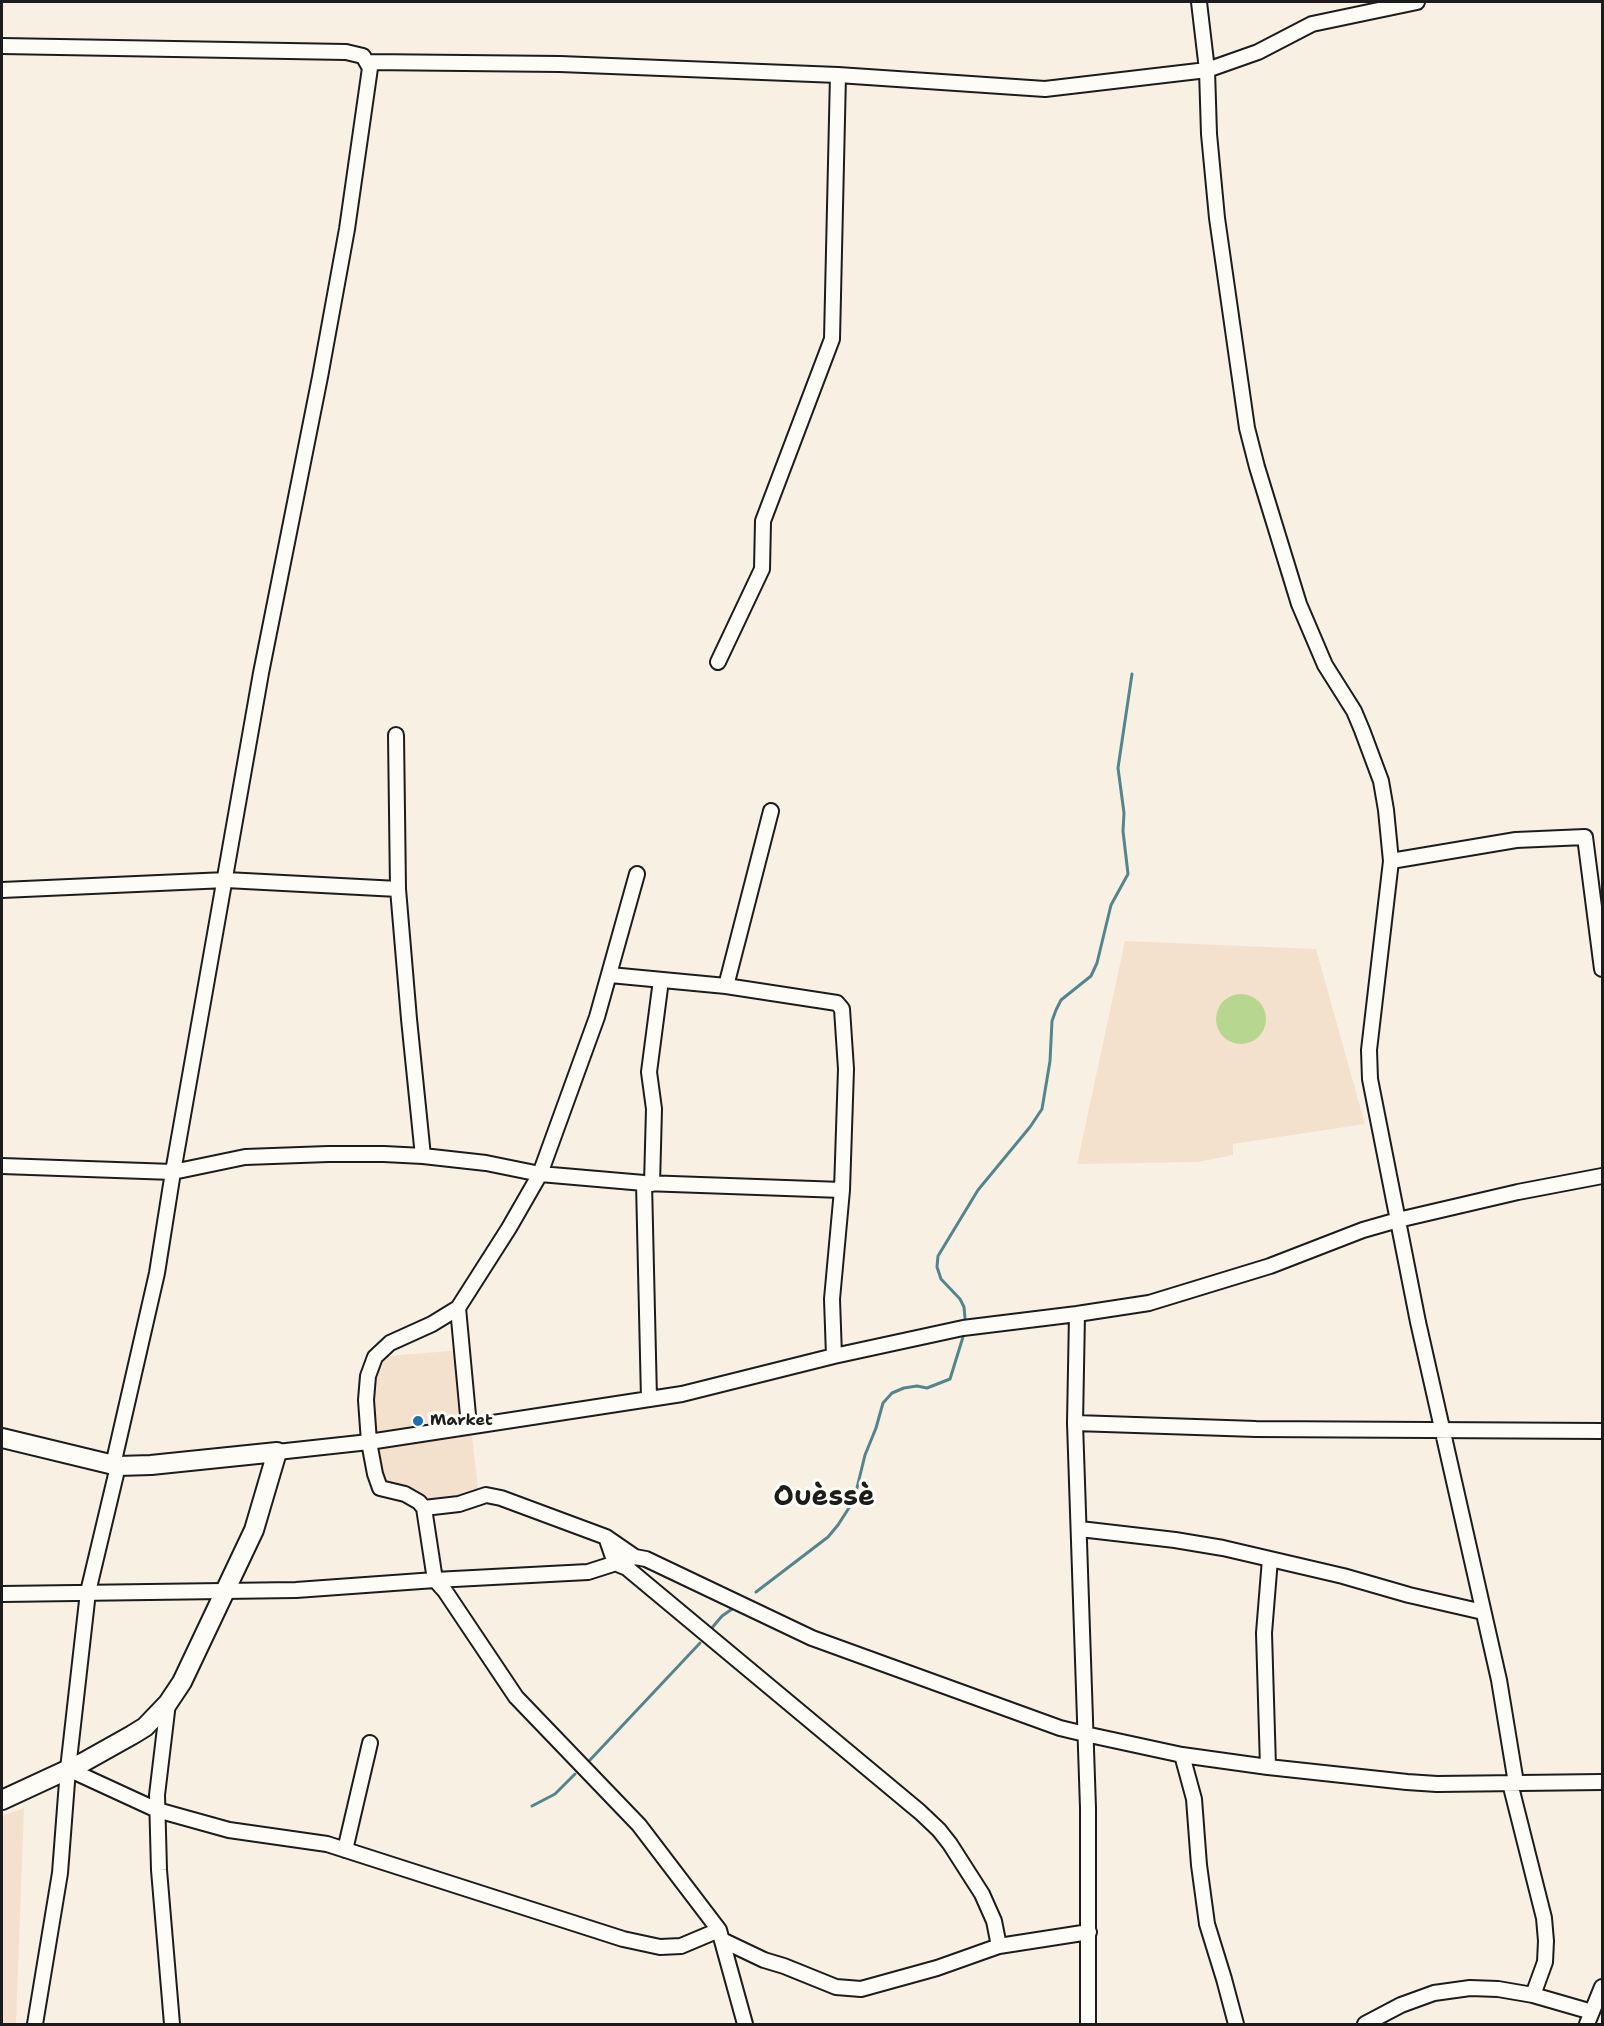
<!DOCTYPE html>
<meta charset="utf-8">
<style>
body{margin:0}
#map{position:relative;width:1604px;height:2026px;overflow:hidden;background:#f9f0e4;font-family:"Shantell Sans",sans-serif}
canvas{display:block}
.frame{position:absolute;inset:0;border:3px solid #1c1c1c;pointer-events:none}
</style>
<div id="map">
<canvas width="1604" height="2026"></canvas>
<div class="frame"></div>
</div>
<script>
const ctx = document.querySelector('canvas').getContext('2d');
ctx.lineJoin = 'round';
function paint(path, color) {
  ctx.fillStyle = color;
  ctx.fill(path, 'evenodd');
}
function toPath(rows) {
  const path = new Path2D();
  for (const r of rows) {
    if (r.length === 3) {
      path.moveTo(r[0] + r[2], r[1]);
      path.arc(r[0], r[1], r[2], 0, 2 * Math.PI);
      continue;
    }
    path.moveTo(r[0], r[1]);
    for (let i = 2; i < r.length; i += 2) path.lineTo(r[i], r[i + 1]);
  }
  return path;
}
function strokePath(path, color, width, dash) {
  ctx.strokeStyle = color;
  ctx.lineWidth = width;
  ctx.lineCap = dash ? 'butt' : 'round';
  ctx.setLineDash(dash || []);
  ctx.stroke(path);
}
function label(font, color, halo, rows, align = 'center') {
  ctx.font = font + ' "Shantell Sans",sans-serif';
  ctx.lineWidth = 6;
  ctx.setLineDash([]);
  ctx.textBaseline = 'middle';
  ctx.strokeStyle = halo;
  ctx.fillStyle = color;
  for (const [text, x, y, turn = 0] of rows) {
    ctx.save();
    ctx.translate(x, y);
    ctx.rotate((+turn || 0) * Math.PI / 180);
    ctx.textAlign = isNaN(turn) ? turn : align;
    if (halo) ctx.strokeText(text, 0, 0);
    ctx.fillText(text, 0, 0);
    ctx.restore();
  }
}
paint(toPath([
 [1125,941,1316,949,1365,1124,1233,1144,1233,1155,1198,1162,1077,1164],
 [462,1350,479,1496,424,1508,380,1488,369,1442,375,1357],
 [24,1808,16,2024,2,2024,2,1816]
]), '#f4e1cd');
paint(toPath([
 [1241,1019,25]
]), '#b7d68f');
strokePath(toPath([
 [965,1318,964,1307,960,1299,941,1279,937,1267,938,1256,978,1190,1030,1127,1042,1109,1050,1061,1052,1021,1056,1010,1061,1000,1091,976,1097,963,1111,905,1128,874,1123,831,1124,813,1118,768,1132,674],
 [756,1592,828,1537,838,1525,854,1500,865,1455,876,1428,883,1403,892,1393,904,1388,917,1386,927,1388,950,1379,963,1337],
 [711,1629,722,1616,735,1607],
 [590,1760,700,1643],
 [532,1806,555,1794,575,1774]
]), '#55858c', 3);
const minor = toPath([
 [1199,2,1207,70,1209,134,1217,218,1247,428,1257,467,1299,604,1325,665,1354,711,1362,730,1381,781,1386,810,1391,861,1369,1050,1370,1079,1418,1322,1499,1680,1516,1783],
 [2,46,346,52,363,56,370,68,347,229,320,377,261,673,173,1172,157,1273,113,1465],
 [368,62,560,64,838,75,1045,89,1207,70,1258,52,1312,24,1417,2],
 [718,662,762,569,763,521,832,339,838,75],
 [396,735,398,889,409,1019,423,1156],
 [1391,861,1516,840,1585,837,1602,969],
 [637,874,597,1017,540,1174,509,1228,458,1308,432,1324,390,1343,375,1357,368,1376,366,1400,369,1442,375,1474,380,1488,405,1494,419,1502,424,1508,435,1580,445,1591,516,1697,639,1825,719,1930,745,2024],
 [2,890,226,880,398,889],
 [610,975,726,986,837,1003,842,1009,846,1069,842,1190,832,1299,834,1356],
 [726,986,771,811],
 [2,1166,173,1172,245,1157,328,1154,384,1154,423,1156,486,1163,540,1174,644,1183,842,1190],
 [644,1183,649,1399],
 [652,1184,654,1109,649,1072,661,980],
 [458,1308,469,1426],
 [1077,1314,1075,1423,1088,1808,1088,2024],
 [1075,1423,1256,1429,1602,1431],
 [277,1452,369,1442,682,1394,834,1356,963,1328,1077,1314,1149,1303,1270,1266,1363,1230,1398,1220,1518,1192,1602,1176],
 [424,1508,459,1504,486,1495,501,1498,606,1537,635,1557],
 [1080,1529,1175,1540,1223,1548,1343,1576,1409,1595,1483,1612],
 [606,1537,615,1563,627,1568,920,1812,939,1830,950,1844,982,1894,994,1921,999,1946],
 [2,1594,296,1590,435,1580,588,1572,635,1557,646,1559,812,1638,1060,1728,1085,1734,1182,1755,1268,1767,1407,1782,1437,1784,1602,1782],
 [168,1703,157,1795,159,1870,172,2024],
 [1182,1755,1194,1799,1199,1865,1207,1924,1224,1979,1236,2024],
 [1268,1767,1264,1633,1270,1559],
 [68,1769,157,1810,229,1830,327,1844,623,1939,660,1947,681,1946,719,1930],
 [1510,1783,1544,1918,1546,1941,1545,1962,1533,1995],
 [345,1850,370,1743],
 [722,1940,764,1960,784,1966,836,1987,861,1989,937,1968,999,1946,1089,1932],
 [35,2024,60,1873,68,1769,88,1592,118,1466],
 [1365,2024,1401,2005,1434,1993,1470,1988,1498,1989,1533,1995,1592,2012],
 [1587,2024,1602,1987]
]);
const major = toPath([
 [2,1438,118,1466,151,1465,277,1452,254,1530,182,1682,168,1703,145,1727,132,1735,82,1763,2,1800]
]);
strokePath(minor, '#1c1c1c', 18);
strokePath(major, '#1c1c1c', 22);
strokePath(minor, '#fdfcf7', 14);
strokePath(major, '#fdfcf7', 18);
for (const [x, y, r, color] of [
 [418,1421,6,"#1f6fb2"]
]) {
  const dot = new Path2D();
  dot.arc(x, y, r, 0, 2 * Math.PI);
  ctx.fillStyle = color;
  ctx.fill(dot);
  strokePath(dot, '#fdfcf7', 2);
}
label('bold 16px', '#1c1c1c', '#fdfcf7', [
 ["Market",430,1421]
], 'left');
label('bold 28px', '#1c1c1c', '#fdfcf7', [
 ["Ouèssè",824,1498]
]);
</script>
